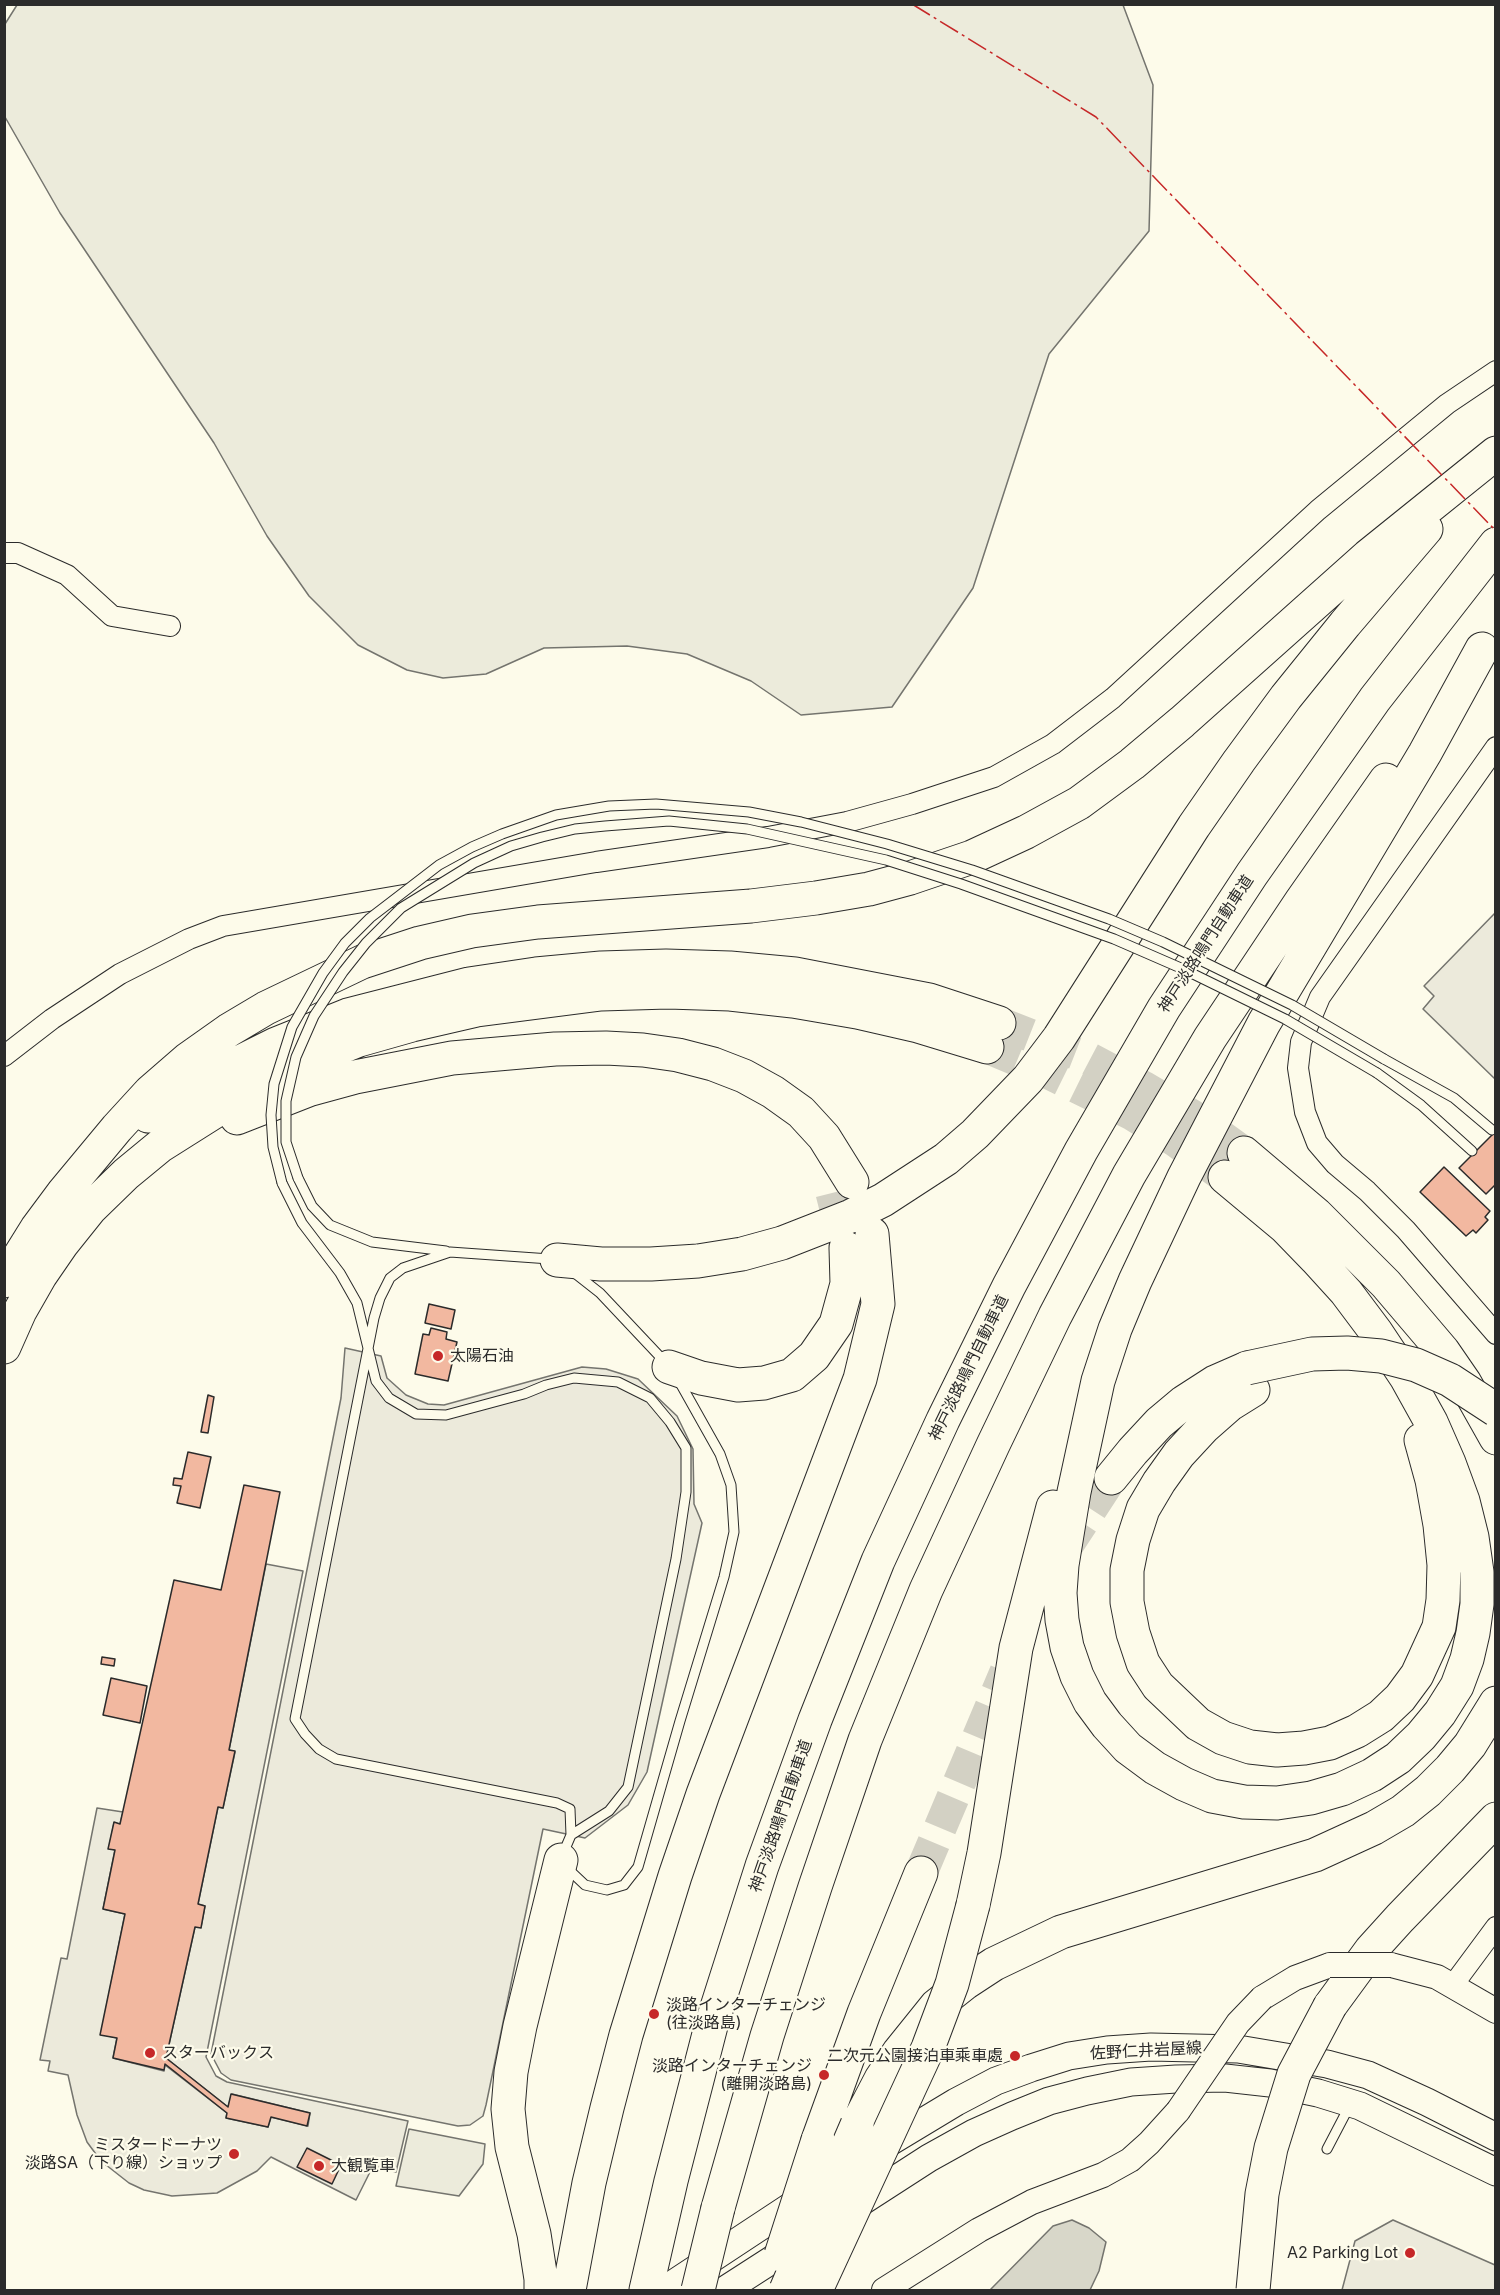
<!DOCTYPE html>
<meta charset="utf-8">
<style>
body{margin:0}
#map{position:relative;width:1500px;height:2295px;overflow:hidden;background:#fdfbea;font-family:Inter,sans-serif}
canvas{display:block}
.frame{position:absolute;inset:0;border:6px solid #2b2b2b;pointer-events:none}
</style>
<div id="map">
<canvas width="1500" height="2295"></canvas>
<div class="frame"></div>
</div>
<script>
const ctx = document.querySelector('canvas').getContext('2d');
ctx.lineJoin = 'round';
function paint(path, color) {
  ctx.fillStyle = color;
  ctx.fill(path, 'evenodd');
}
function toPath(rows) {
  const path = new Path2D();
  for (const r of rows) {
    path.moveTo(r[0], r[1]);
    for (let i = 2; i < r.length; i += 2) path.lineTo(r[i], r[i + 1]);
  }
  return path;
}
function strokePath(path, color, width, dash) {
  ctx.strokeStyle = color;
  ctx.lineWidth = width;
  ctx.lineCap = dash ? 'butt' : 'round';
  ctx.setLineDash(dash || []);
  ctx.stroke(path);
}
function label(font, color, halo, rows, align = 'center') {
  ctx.font = font + ' Inter,"Noto Sans JP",sans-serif';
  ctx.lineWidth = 4.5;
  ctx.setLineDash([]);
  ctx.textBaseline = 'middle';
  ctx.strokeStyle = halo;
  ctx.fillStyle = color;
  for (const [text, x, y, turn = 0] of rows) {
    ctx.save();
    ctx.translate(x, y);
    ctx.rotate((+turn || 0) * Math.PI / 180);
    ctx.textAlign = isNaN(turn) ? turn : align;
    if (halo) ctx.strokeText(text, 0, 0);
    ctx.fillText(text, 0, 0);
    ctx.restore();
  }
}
const green = toPath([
 [17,5,1123,5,1153,85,1149,231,1049,354,973,588,892,707,801,715,751,681,687,654,627,646,544,648,486,674,443,678,407,670,358,645,309,596,267,536,214,443,60,213,5,117,5,24,17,5],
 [409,2129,485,2144,483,2164,459,2196,396,2186,409,2129]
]);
paint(green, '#ecebdb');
strokePath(green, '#74746e', 1.5);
const parking = toPath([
 [1495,913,1495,1079,1423,1009,1434,996,1424,986,1495,913],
 [345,1348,381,1356,387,1378,406,1395,428,1404,444,1405,582,1367,606,1369,638,1379,677,1416,693,1449,694,1504,702,1523,647,1772,628,1805,585,1838,543,1829,486,2105,483,2116,470,2125,458,2126,231,2080,221,2073,211,2054,341,1398,345,1348],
 [266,1564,303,1571,206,2057,216,2076,227,2082,408,2121,396,2172,373,2166,356,2200,271,2157,257,2171,217,2193,172,2196,144,2190,129,2183,101,2161,87,2142,77,2115,68,2075,48,2071,50,2061,40,2060,61,1958,67,1959,97,1808,123,1812,120,1824,114,1823,109,1848,115,1850,103,1909,125,1914,101,2034,117,2038,113,2058,164,2071,165,2065,227,2113,226,2118,268,2127,271,2117,308,2126,310,2113,232,2094,228,2107,166,2058,195,1927,201,1927,205,1906,198,1904,218,1807,223,1808,235,1752,229,1750,266,1564],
 [1393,2220,1495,2265,1495,2290,1342,2290,1355,2241,1393,2220]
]);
paint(parking, '#eceadb');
strokePath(parking, '#74746e', 1.5);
const water = toPath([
 [1072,2220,1089,2228,1106,2242,1099,2271,1090,2290,990,2290,1053,2226,1072,2220]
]);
paint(water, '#d8d7c9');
strokePath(water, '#74746e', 1.5);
const building = toPath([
 [1496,1131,1496,1184,1486,1194,1459,1168,1496,1131],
 [1444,1167,1490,1211,1485,1217,1488,1220,1476,1233,1473,1230,1466,1236,1420,1192,1444,1167],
 [429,1304,455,1310,451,1329,425,1323,429,1304],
 [431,1328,447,1332,446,1339,457,1342,448,1381,415,1374,423,1334,429,1335,431,1328],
 [208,1395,214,1397,208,1433,201,1432,208,1395],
 [188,1452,211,1457,200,1508,177,1503,181,1486,173,1485,174,1478,182,1479,188,1452],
 [244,1485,280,1492,229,1750,235,1751,223,1808,218,1807,198,1904,205,1906,201,1928,195,1927,166,2058,228,2107,231,2094,310,2113,307,2126,271,2117,268,2127,226,2118,227,2113,165,2064,164,2070,113,2058,117,2038,100,2035,125,1914,103,1909,115,1850,108,1849,114,1822,120,1824,174,1580,221,1590,244,1485],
 [102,1657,115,1659,114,1666,101,1664,102,1657],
 [111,1678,147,1686,140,1723,103,1715,111,1678],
 [307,2148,341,2165,332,2184,297,2167,307,2148]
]);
paint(building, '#f2b8a0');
strokePath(building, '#2b2b2b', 1.5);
strokePath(toPath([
 [999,1023,1090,1059,1143,1087,1194,1117,1244,1153],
 [987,1047,1049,1073,1132,1114,1176,1141,1225,1177],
 [832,1193,846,1248],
 [1064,1550,1111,1478],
 [921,1873,1006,1672]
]), '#d3d1c4', 33, [33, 16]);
const service = toPath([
 [1384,1059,1454,1098,1492,1130],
 [1377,1073,1421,1105,1472,1151],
 [298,1178,312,1206,330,1225,372,1242,446,1251],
 [282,1183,302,1223,340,1273,357,1303,376,1381,389,1398,416,1414,446,1415,524,1394,546,1385,574,1378,618,1382,650,1398,670,1422,686,1448,686,1492,676,1559,628,1787,609,1811,571,1835,562,1856],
 [550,1259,450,1252,403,1268,390,1278,380,1298,374,1318,295,1719,305,1734,319,1749,336,1759,557,1803,570,1809,571,1835],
 [572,1271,600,1293,665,1362],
 [567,1868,585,1885,607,1890,624,1885,638,1867,680,1721,724,1577,734,1532,731,1485,720,1454,679,1381],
 [1327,2149,1350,2105]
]);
const minor = toPath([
 [4,553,18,553,67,575,112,616,170,626],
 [1496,747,1320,997,1301,1042,1298,1068,1305,1112,1317,1143,1335,1164,1367,1191,1406,1230,1496,1334],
 [4,1056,52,1019,120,974,189,939,223,926,596,862,768,837,847,822,912,804,994,777,1053,744,1113,698,1318,510,1447,404,1496,371],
 [1453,1985,1496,1927]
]);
const tertiary = toPath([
 [1391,1965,1437,1977,1496,2011],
 [1262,1998,1295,1978,1330,1965],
 [884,2290,979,2230,1032,2202,1103,2175,1130,2160,1149,2143,1178,2111]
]);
const secondary = toPath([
 [878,2149,956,2102,996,2081,1031,2068,1069,2056,1107,2050,1151,2047,1238,2049,1327,2064,1368,2075,1427,2102,1496,2137],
 [850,2209,929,2158,974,2133,1012,2116,1049,2101,1087,2091,1131,2082,1176,2079,1225,2078,1270,2083,1318,2093,1360,2106,1496,2172],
 [664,2290,808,2195],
 [725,2290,798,2243]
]);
const motorway = toPath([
 [148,1116,228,1068,276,1044,348,1015,469,984,536,974,601,968,666,966,730,968,795,974,929,1000,999,1023],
 [237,1118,311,1089,355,1077,452,1058,555,1049,606,1048,643,1050,678,1055,713,1064,744,1076,773,1092,801,1112,824,1137,852,1182],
 [1244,1153,1316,1214,1386,1284,1443,1351,1465,1383,1496,1438],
 [1225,1177,1285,1227,1316,1259,1346,1292,1376,1332,1406,1377,1431,1422,1449,1463,1463,1501,1472,1537,1477,1572,1477,1604,1473,1633,1467,1659,1457,1686,1440,1713,1421,1736,1398,1758,1372,1775,1342,1789,1311,1798,1277,1803,1244,1802,1212,1796,1184,1784,1155,1768,1128,1748,1107,1725,1090,1702,1077,1676,1067,1647,1062,1620,1060,1593,1062,1565,1074,1492,1098,1381,1115,1329,1135,1281,1184,1177,1264,1023,1425,753,1482,649],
 [557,1260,601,1264,651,1264,698,1261,742,1254,782,1243,851,1216,883,1200,946,1159,975,1134,1028,1079,1059,1038,1194,826,1239,761,1286,697,1345,624,1426,529],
 [4,1281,37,1228,63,1193,117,1128,150,1092,188,1059,229,1030,266,1008,362,962,420,943,472,931,538,922,751,906,816,898,869,889,910,878,972,857,1026,832,1079,803,1132,764,1182,722,1368,556,1496,453],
 [4,1347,20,1311,40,1276,62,1244,90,1209,126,1174,160,1146,244,1093,307,1061,359,1040,412,1025,477,1010,601,994,668,992,730,994,793,1001,857,1012,918,1026,987,1047],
 [669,1367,701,1378,738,1385,764,1383,792,1375,814,1356,836,1324,847,1284,846,1248],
 [1253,1390,1229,1405,1204,1427,1179,1454,1159,1482,1143,1509,1133,1540,1127,1570,1127,1602,1133,1633,1143,1663,1158,1686,1198,1724,1223,1738,1250,1747,1277,1750,1304,1748,1330,1743,1357,1731,1381,1716,1400,1698,1417,1675,1439,1627,1443,1600,1444,1565,1440,1525,1432,1480,1421,1440],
 [1111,1478,1133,1451,1159,1423,1184,1402,1215,1382,1247,1368],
 [973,1905,984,1853,1016,1648,1053,1507],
 [1330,2006,1371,1950,1400,1918,1496,1819],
 [857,2125,881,2079,899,2052,936,2006,965,1983,994,1964,1061,1932,1315,1855,1374,1828,1403,1811,1428,1791,1450,1769,1470,1745,1496,1703],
 [818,2140,864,2013,921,1873],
 [718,2208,767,2036,815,1887,865,1740,926,1590,993,1445,1055,1316,1129,1175,1210,1038,1302,900,1386,780],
 [541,2290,541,2279,534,2234,512,2147,508,2109,511,2072,520,2026,561,1860],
 [569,2290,589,2183,607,2108,626,2035,675,1876,703,1794,860,1379,878,1304,872,1234],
 [646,2290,671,2181,711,2026,762,1866,815,1720,878,1561,943,1420,1009,1286,1081,1151,1164,1008,1252,874,1375,699,1496,544]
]);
strokePath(service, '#2b2b2b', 11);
strokePath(minor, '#2b2b2b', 22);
strokePath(tertiary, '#2b2b2b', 26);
strokePath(secondary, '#2b2b2b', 29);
strokePath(motorway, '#2b2b2b', 35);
strokePath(service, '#fdfbea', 9);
strokePath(minor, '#fdfbea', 20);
strokePath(tertiary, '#fdfbea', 24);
strokePath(secondary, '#fdfbea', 27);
strokePath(motorway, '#fdfbea', 33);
const serviceBridge = toPath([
 [298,1178,286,1142,286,1101,296,1057,314,1016,343,972,366,943,401,908,474,863,511,846,542,837,575,829,605,826,669,821,747,829,886,860,961,884,1114,939,1183,969,1285,1019,1377,1073],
 [282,1183,273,1147,271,1115,274,1084,292,1027,323,973,345,943,370,918,400,895,439,865,472,847,502,834,556,815,609,806,656,804,749,812,801,822,887,844,972,870,1109,919,1163,942,1292,1005,1384,1059]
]);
const tertiaryBridge = toPath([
 [1330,1965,1391,1965],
 [1178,2111,1238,2023,1262,1998]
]);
const motorwayBridge = toPath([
 [1247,1368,1312,1354,1347,1353,1381,1356,1416,1365,1450,1380,1496,1410],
 [781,2255,818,2140],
 [698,2290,718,2208],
 [786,2290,857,2125],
 [816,2290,928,2048,952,1984,973,1905],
 [1253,2290,1262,2194,1271,2148,1294,2074,1330,2006]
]);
strokePath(serviceBridge, '#2b2b2b', 11, []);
strokePath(tertiaryBridge, '#2b2b2b', 26, []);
strokePath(motorwayBridge, '#2b2b2b', 35, []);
strokePath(serviceBridge, '#fdfbea', 9);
strokePath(tertiaryBridge, '#fdfbea', 24);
strokePath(motorwayBridge, '#fdfbea', 33);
strokePath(toPath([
 [912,4,1096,117,1496,531]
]), '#c62828', 1.5, [21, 4.5, 3, 4.5]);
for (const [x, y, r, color] of [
 [438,1356,6,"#c62828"],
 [654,2014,6,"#c62828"],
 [150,2053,6,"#c62828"],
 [1015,2056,6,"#c62828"],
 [824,2075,6,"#c62828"],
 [234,2154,6,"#c62828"],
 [319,2166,6,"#c62828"],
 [1410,2253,6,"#c62828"]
]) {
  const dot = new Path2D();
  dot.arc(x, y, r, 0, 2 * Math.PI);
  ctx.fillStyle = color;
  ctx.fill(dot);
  strokePath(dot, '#fdfbea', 2);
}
label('16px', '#2b2b2b', '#fdfbea', [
 ["神戸淡路鳴門自動車道",1206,944,-57],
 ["神戸淡路鳴門自動車道",969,1368,-64],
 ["神戸淡路鳴門自動車道",781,1816,-71],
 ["佐野仁井岩屋線",1146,2051,-3]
]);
label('16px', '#2b2b2b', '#fdfbea', [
 ["太陽石油",450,1356],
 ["淡路インターチェンジ",666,2005],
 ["(往淡路島)",666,2023],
 ["スターバックス",162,2053],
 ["二次元公園接泊車乘車處",1003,2056,"right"],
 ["淡路インターチェンジ",812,2066,"right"],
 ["(離開淡路島)",812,2084,"right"],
 ["ミスタードーナツ",222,2145,"right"],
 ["淡路SA（下り線）ショップ",222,2163,"right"],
 ["大観覧車",331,2166],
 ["A2 Parking Lot",1398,2253,"right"]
], 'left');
</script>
